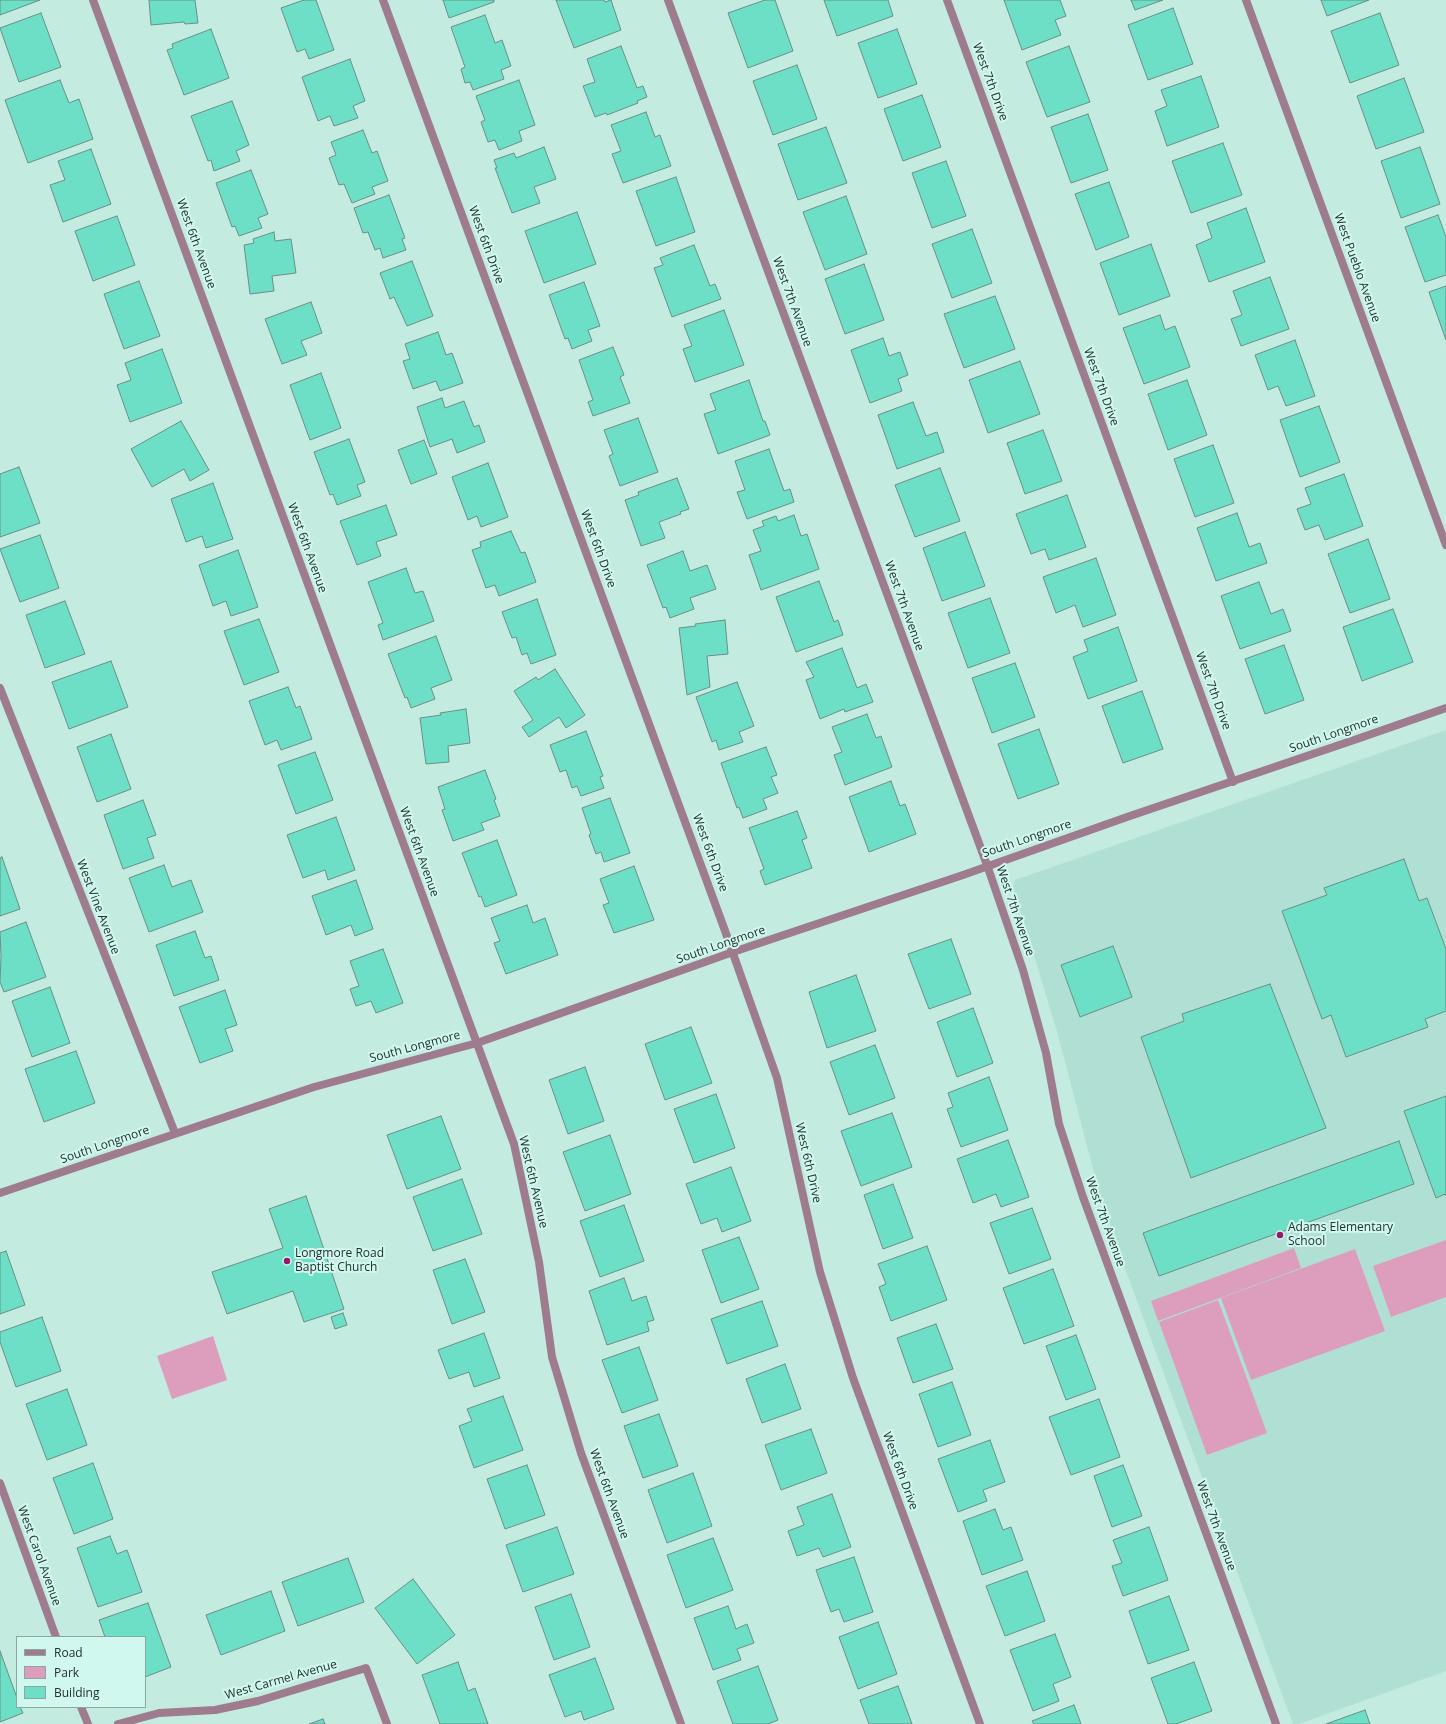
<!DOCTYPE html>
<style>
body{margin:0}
#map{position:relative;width:1446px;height:1724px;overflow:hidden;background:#c4ebe0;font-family:"Open Sans",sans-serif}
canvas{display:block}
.legend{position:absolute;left:16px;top:1636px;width:130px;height:72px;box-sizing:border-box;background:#d1f8ee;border:1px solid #8aa8a0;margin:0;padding:5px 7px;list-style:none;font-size:12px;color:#20302c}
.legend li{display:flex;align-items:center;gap:8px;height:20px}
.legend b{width:20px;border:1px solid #8aa8a0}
</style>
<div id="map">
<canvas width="1446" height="1724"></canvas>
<ul class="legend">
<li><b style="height:5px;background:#9f7c8d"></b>Road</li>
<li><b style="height:11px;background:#dd9ebd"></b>Park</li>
<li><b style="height:11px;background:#6ddfc7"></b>Building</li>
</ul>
</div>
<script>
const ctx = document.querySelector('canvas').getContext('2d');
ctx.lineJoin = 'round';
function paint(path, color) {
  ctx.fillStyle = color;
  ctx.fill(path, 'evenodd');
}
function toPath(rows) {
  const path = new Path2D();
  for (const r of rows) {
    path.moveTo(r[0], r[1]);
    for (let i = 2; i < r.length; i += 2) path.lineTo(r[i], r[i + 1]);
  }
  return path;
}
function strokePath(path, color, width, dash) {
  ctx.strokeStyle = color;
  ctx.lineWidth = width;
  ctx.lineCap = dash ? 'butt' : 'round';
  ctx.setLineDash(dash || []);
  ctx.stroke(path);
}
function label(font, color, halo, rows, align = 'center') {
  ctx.font = font + ' "Open Sans",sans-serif';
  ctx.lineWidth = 4;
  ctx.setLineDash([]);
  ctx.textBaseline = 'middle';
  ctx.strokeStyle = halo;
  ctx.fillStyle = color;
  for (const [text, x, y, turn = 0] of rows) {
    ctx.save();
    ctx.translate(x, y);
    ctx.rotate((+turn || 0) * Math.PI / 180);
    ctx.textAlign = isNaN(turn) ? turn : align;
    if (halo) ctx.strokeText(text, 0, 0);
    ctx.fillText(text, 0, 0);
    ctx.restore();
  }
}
paint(toPath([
 [1446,730,1446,1671,1299,1724,1293,1724,1127,1274,1100,1196,1058,1035,1021,913,1013,897,1013,886,1015,880]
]), '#b0e0d4');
paint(toPath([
 [1446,1240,1446,1297,1391,1317,1373,1266],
 [1294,1248,1301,1268,1158,1321,1151,1301],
 [1355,1249,1385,1331,1251,1380,1221,1298],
 [1218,1300,1267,1433,1207,1455,1159,1322],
 [213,1336,227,1380,172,1399,157,1356]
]), '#dd9ebd');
const building = toPath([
 [0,0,40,0,0,15,0,0],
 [149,0,195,0,198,23,185,24,184,22,151,25,149,0],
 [304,0,316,0,334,50,309,59,305,49,297,52,281,8,304,0],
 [443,0,494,0,494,2,449,18,443,0],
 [556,0,604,0,605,2,611,0,621,30,574,48,556,0],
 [765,0,775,0,793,51,748,68,728,13,765,0],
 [824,0,888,0,893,16,837,36,824,0],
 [1004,0,1060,0,1066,16,1055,20,1061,35,1022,50,1004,0],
 [1131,0,1163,0,1135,10,1131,0],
 [1321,0,1369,0,1327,16,1321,0],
 [1173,8,1193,64,1148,80,1128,25,1173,8],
 [41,13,61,67,19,82,0,28,41,13],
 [1380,13,1399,65,1350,83,1331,31,1380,13],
 [485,15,495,43,502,40,511,66,501,70,504,79,473,90,470,82,465,83,461,69,465,67,451,27,485,15],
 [211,29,229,78,184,95,167,50,173,48,172,44,211,29],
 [897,29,917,84,878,98,858,43,897,29],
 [621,46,637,88,643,86,647,97,637,101,638,103,607,115,606,113,595,117,583,86,595,82,587,59,621,46],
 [1069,46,1090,102,1047,117,1026,62,1069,46],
 [350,59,365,101,353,106,358,118,334,126,330,116,318,121,302,77,350,59],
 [797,65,817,119,773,135,753,81,797,65],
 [1201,76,1219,127,1167,146,1155,111,1167,106,1161,90,1201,76],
 [1404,78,1424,132,1376,149,1357,96,1404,78],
 [60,80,69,103,79,99,93,139,28,163,5,100,60,80],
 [519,80,535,125,519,131,522,141,499,150,495,140,488,142,481,122,485,120,476,96,519,80],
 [922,95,941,147,903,161,884,109,922,95],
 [232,101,249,145,236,151,240,161,214,171,211,160,208,161,191,116,232,101],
 [646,112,655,137,660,135,671,166,623,183,612,154,621,151,611,125,646,112],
 [1088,114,1108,170,1071,183,1051,127,1088,114],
 [826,127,847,183,798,200,778,144,826,127],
 [363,130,372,153,377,151,388,181,372,187,375,194,352,203,344,184,339,185,329,158,336,155,331,142,363,130],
 [1223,143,1242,195,1191,213,1172,161,1223,143],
 [544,147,556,179,534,187,540,203,512,213,495,168,497,168,494,160,514,153,516,158,544,147],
 [1420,147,1440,204,1401,218,1381,161,1420,147],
 [91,149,111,204,63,222,50,185,65,180,58,161,91,149],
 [946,161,966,216,932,228,912,173,946,161],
 [251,170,268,214,258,218,262,228,239,236,235,226,232,227,216,183,251,170],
 [676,177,695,232,656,246,636,191,676,177],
 [1109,182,1129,237,1096,250,1075,194,1109,182],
 [389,195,405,238,402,239,406,250,383,258,380,248,375,250,368,232,363,233,354,208,389,195],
 [846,196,867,254,825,270,803,212,846,196],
 [1246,208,1265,262,1209,282,1196,245,1212,238,1207,223,1246,208],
 [577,212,596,264,544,283,525,231,577,212],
 [1438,215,1446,237,1446,275,1425,282,1405,227,1438,215],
 [117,216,135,265,93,281,75,231,117,216],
 [972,229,992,283,952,298,932,244,972,229],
 [274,232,275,241,291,239,296,273,272,276,274,291,250,294,244,245,254,243,253,239,274,232],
 [1151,244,1170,296,1119,315,1100,263,1151,244],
 [694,245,710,286,715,284,721,299,672,317,654,268,663,265,660,258,694,245],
 [412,261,433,316,407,326,394,297,390,299,380,273,412,261],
 [864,264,884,320,845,334,825,279,864,264],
 [1270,277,1289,329,1241,346,1231,319,1242,315,1233,291,1270,277],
 [139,281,160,336,124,349,104,294,139,281],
 [584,282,600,326,588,330,592,341,572,349,568,338,565,339,549,295,584,282],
 [1446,286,1446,340,1429,292,1446,286],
 [995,296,1015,349,964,368,944,314,995,296],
 [311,302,322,333,301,341,307,355,282,364,265,319,311,302],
 [724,310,744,365,695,382,683,349,692,346,684,325,724,310],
 [1160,315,1165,330,1175,326,1190,367,1144,384,1123,328,1160,315],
 [438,332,446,355,452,353,463,383,440,391,436,381,413,389,403,361,410,359,405,344,438,332],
 [883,338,889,356,900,352,908,375,898,379,902,391,870,403,851,350,883,338],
 [1295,340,1315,396,1286,406,1278,386,1268,390,1255,355,1295,340],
 [613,347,624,375,620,377,630,403,593,416,588,402,593,400,579,360,613,347],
 [162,349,182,403,130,422,117,385,131,380,125,363,162,349],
 [1020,361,1040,414,988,433,969,380,1020,361],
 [321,373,341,428,310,440,290,385,321,373],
 [749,380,763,421,765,421,770,435,718,454,704,414,716,410,710,394,749,380],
 [1187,380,1207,435,1168,450,1148,394,1187,380],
 [442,398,445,408,464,401,474,427,479,425,485,442,457,453,452,439,430,447,417,407,442,398],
 [913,402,926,436,937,432,944,452,897,469,878,415,913,402],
 [1319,406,1340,462,1300,477,1280,420,1319,406],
 [638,418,658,472,620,486,609,456,613,454,604,430,638,418],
 [181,421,209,470,190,481,184,469,152,487,131,449,181,421],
 [1043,430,1062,481,1025,494,1007,443,1043,430],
 [349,439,365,482,357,485,361,496,337,505,333,494,330,495,314,452,349,439],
 [424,440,437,474,411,484,398,450,424,440],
 [1213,445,1234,503,1195,517,1174,459,1213,445],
 [769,449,784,491,790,489,794,502,747,519,737,492,745,490,735,461,769,449],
 [488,463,508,517,481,527,477,516,468,520,452,477,488,463],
 [19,467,40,523,0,537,0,474,19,467],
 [940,468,960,521,915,537,895,485,940,468],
 [1344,474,1363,526,1325,540,1319,525,1305,530,1297,509,1311,504,1305,488,1344,474],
 [677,478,689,509,680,512,681,514,659,522,665,538,641,546,625,500,639,495,638,492,677,478],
 [213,483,233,539,206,548,202,536,186,542,171,499,213,483],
 [1067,495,1086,547,1049,560,1045,549,1031,554,1016,514,1067,495],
 [386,505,397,535,376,542,381,556,357,565,340,521,386,505],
 [1237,513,1249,547,1260,543,1267,563,1216,581,1197,528,1237,513],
 [794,515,801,536,807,534,819,569,761,590,749,555,761,551,753,530,764,526,762,521,776,516,778,521,794,515],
 [511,531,521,553,525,552,536,582,499,596,495,585,486,588,472,550,481,547,480,542,511,531],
 [965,532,985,586,942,601,923,548,965,532],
 [40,535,59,588,20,602,0,549,40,535],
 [1368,539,1390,599,1350,613,1328,554,1368,539],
 [238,550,258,607,231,616,226,601,213,606,199,565,238,550],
 [683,551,690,571,707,565,716,589,690,598,694,609,670,618,666,607,663,608,647,565,683,551],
 [1096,558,1116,615,1083,627,1075,605,1056,613,1043,577,1096,558],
 [406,568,415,593,423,591,434,621,383,640,378,625,383,623,368,582,406,568],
 [819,581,834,622,838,620,843,635,796,652,776,597,819,581],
 [1259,582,1271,614,1283,609,1291,631,1240,649,1221,596,1259,582],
 [990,598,1010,653,968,668,948,613,990,598],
 [537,599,556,655,531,664,527,653,522,655,516,637,512,638,502,612,537,599],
 [65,601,85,654,45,668,26,615,65,601],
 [1393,609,1413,662,1362,681,1343,627,1393,609],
 [259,619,279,672,244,685,224,631,259,619],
 [725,620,728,654,707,656,710,687,687,695,679,628,696,626,695,624,725,620],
 [1118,627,1137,681,1088,699,1073,657,1088,651,1084,640,1118,627],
 [436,636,452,680,431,688,435,699,411,708,407,697,405,698,388,654,436,636],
 [1284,645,1304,700,1265,714,1245,659,1284,645],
 [842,648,857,688,866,684,873,702,845,712,844,709,820,719,806,680,814,677,806,662,842,648],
 [111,661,128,707,69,729,52,682,111,661],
 [1015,663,1035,717,992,733,972,678,1015,663],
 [555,669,585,715,566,728,559,717,529,737,522,727,533,720,514,691,536,677,538,680,555,669],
 [737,682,754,726,739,732,743,742,719,750,716,740,712,742,696,697,737,682],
 [288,687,296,708,300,706,312,739,281,750,277,740,265,745,249,701,288,687],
 [1142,691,1163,749,1123,763,1102,706,1142,691],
 [466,709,470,743,448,746,449,762,426,764,420,718,441,715,440,713,466,709],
 [867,714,876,738,881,736,892,767,845,785,834,755,842,752,832,727,867,714],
 [1039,729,1059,784,1018,799,998,744,1039,729],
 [586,731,603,776,600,777,604,788,581,796,577,786,572,788,566,770,560,772,550,745,586,731],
 [111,734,131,789,97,802,77,747,111,734],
 [766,747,777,775,771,777,778,793,763,799,767,809,743,818,739,807,737,808,721,763,766,747],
 [315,752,333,800,296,814,278,765,315,752],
 [485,770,496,799,494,800,500,816,481,823,484,830,453,841,442,810,445,809,438,787,485,770],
 [891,781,900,806,905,804,916,834,869,852,849,797,891,781],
 [610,798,630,853,604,862,601,852,596,854,589,835,591,834,582,808,610,798],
 [143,800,156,835,147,838,154,858,123,869,104,815,143,800],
 [797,811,807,838,802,840,812,868,765,885,760,871,764,869,749,828,797,811],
 [336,817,355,870,328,880,325,870,303,878,287,835,336,817],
 [497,840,517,895,485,907,481,896,479,897,462,853,497,840],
 [2,857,20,909,0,916,0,858,2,857],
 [1404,859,1419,901,1427,898,1446,949,1446,1011,1425,1019,1428,1027,1346,1057,1331,1015,1322,1019,1282,911,1327,895,1324,888,1404,859],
 [164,865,172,887,191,880,203,912,149,932,129,878,164,865],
 [634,866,654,920,614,933,603,905,609,903,600,879,634,866],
 [356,880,373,929,355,936,351,925,326,935,312,896,356,880],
 [527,905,533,923,545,918,558,955,506,974,494,943,500,941,491,918,527,905],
 [26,922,46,977,4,992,0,982,1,956,0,932,26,922],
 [195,931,205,958,211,956,219,980,174,996,156,945,195,931],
 [951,939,971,994,929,1009,908,954,951,939],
 [1113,946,1132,997,1080,1017,1061,965,1113,946],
 [383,949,403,1003,376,1013,371,1001,356,1006,350,989,359,986,350,961,383,949],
 [856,975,876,1031,827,1048,809,992,856,975],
 [1270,984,1326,1128,1191,1178,1141,1037,1184,1021,1182,1014,1270,984],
 [50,987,70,1043,32,1057,12,1001,50,987],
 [225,990,237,1025,225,1029,233,1051,200,1063,179,1007,225,990],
 [973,1008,993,1063,957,1077,937,1022,973,1008],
 [691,1027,712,1083,665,1100,645,1044,691,1027],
 [875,1045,895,1098,849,1115,830,1062,875,1045],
 [76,1051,95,1103,44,1122,25,1069,76,1051],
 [585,1067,604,1121,568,1134,549,1080,585,1067],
 [989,1077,1008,1130,961,1147,947,1109,953,1107,948,1093,989,1077],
 [716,1094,735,1148,694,1163,674,1109,716,1094],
 [1446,1096,1446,1196,1445,1194,1436,1198,1404,1111,1446,1096],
 [892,1113,912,1167,861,1186,841,1131,892,1113],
 [441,1116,461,1169,407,1189,387,1135,441,1116],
 [610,1135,631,1194,585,1211,563,1152,610,1135],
 [1008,1140,1029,1197,1001,1207,996,1194,973,1203,957,1159,1008,1140],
 [1399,1141,1414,1184,1159,1276,1143,1233,1399,1141],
 [731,1167,751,1221,722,1232,717,1218,701,1224,686,1184,731,1167],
 [462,1179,482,1234,433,1251,413,1197,462,1179],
 [893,1184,913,1238,883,1249,864,1195,893,1184],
 [306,1196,344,1309,304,1322,293,1291,227,1314,212,1272,283,1248,269,1209,306,1196],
 [624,1205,644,1261,600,1277,580,1221,624,1205],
 [1032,1208,1051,1259,1009,1274,990,1223,1032,1208],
 [739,1237,759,1289,721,1303,702,1250,739,1237],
 [927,1246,947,1300,891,1321,879,1287,886,1284,878,1264,927,1246],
 [6,1251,25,1305,0,1314,0,1253,6,1251],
 [465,1259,485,1312,452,1324,433,1270,465,1259],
 [1053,1269,1074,1326,1024,1344,1003,1288,1053,1269],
 [624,1278,632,1301,646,1296,654,1320,647,1322,649,1331,607,1345,589,1291,624,1278],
 [762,1301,778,1346,727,1364,711,1319,762,1301],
 [343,1313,347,1325,335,1329,331,1317,343,1313],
 [42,1317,61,1371,16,1387,0,1342,0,1332,42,1317],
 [936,1324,953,1369,913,1383,897,1338,936,1324],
 [484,1333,500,1378,474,1387,469,1372,449,1379,438,1350,484,1333],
 [1076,1335,1096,1389,1066,1400,1046,1346,1076,1335],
 [639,1347,658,1400,622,1413,602,1360,639,1347],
 [785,1364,801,1409,762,1423,746,1379,785,1364],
 [952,1382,971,1435,938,1447,919,1394,952,1382],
 [67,1389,87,1445,47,1460,26,1404,67,1389],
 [503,1396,523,1450,474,1468,459,1426,472,1421,467,1409,503,1396],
 [1099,1399,1120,1457,1071,1475,1049,1417,1099,1399],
 [659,1414,678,1466,643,1478,624,1426,659,1414],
 [811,1429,827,1473,781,1490,765,1445,811,1429],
 [990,1440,1005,1482,983,1490,987,1501,958,1512,938,1459,990,1440],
 [93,1463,113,1519,74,1534,53,1478,93,1463],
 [527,1465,545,1515,505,1529,487,1479,527,1465],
 [1123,1465,1142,1516,1112,1527,1094,1476,1123,1465],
 [693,1473,712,1526,667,1543,648,1490,693,1473],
 [832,1494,851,1547,823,1557,819,1548,797,1556,788,1531,804,1525,797,1507,832,1494],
 [995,1509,1003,1530,1011,1527,1023,1560,982,1575,963,1521,995,1509],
 [557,1527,574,1574,523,1592,506,1545,557,1527],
 [1149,1527,1168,1580,1123,1596,1112,1566,1122,1563,1113,1540,1149,1527],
 [110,1536,117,1554,127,1550,142,1592,98,1607,77,1548,110,1536],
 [713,1538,733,1590,686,1608,667,1555,713,1538],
 [854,1557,873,1612,844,1622,839,1609,831,1612,816,1570,854,1557],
 [348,1558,364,1602,298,1626,282,1582,348,1558],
 [1027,1571,1045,1621,1005,1636,986,1586,1027,1571],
 [413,1579,455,1635,417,1664,375,1608,413,1579],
 [271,1591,285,1631,221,1655,206,1615,271,1591],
 [571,1594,590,1647,554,1660,535,1607,571,1594],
 [1169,1596,1189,1650,1148,1664,1129,1611,1169,1596],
 [148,1603,171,1667,145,1677,145,1637,105,1637,99,1620,148,1603],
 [728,1606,736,1629,747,1624,754,1643,737,1649,741,1660,713,1670,694,1618,728,1606],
 [878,1622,897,1674,858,1689,839,1637,878,1622],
 [1055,1634,1071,1677,1053,1684,1059,1701,1033,1711,1010,1650,1055,1634],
 [0,1651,17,1698,17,1707,20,1707,23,1713,0,1722,0,1651],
 [595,1658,614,1709,584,1720,581,1711,565,1717,549,1675,595,1658],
 [458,1662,468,1691,475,1688,488,1724,440,1724,422,1675,458,1662],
 [1194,1662,1212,1711,1176,1724,1168,1724,1151,1678,1194,1662],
 [758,1666,778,1720,768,1724,733,1724,717,1681,758,1666],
 [898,1686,912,1724,869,1724,860,1700,898,1686],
 [1074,1705,1081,1724,1034,1724,1032,1721,1074,1705],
 [1365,1710,1370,1724,1326,1724,1365,1710],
 [323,1719,325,1724,309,1724,323,1719]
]);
paint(building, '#6ddfc7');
strokePath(building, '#6a8f86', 1);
strokePath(toPath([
 [93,0,514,1144,539,1262,552,1357,581,1453,681,1724],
 [383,0,724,928,777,1078,820,1272,853,1378,980,1724],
 [668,0,987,865,1023,970,1046,1053,1059,1124,1083,1197,1276,1724],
 [947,0,1233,782],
 [0,688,175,1133],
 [0,1483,56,1637],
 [81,1707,88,1724],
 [118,1724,159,1713,215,1710,258,1701,366,1668,387,1724]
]), '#9f7c8d', 8);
strokePath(toPath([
 [1246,0,1446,545],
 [0,1193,314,1087,477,1043,733,952,963,875,1127,817,1357,739,1446,708]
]), '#9f7c8d', 8);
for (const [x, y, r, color] of [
 [1280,1235,4,"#9a1669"],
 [287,1261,4,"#9a1669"]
]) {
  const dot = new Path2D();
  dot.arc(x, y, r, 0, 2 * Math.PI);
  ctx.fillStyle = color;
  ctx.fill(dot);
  strokePath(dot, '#d1f8ee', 1.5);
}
label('12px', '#20302c', '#d1f8ee', [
 ["West 7th Drive",990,82,70],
 ["West 6th Avenue",196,244,70],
 ["West 6th Drive",486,245,70],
 ["West Pueblo Avenue",1357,268,70],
 ["West 7th Avenue",792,302,70],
 ["West 7th Drive",1101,387,70],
 ["West 6th Avenue",307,548,70],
 ["West 6th Drive",598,549,70],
 ["West 7th Avenue",904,606,70],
 ["West 7th Drive",1213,691,70],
 ["South Longmore",1334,734,-19],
 ["South Longmore",1027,839,-19],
 ["West 6th Avenue",419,852,70],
 ["West 6th Drive",710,853,70],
 ["West Vine Avenue",98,907,69],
 ["West 7th Avenue",1015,911,71],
 ["South Longmore",721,945,-19],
 ["South Longmore",415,1047,-15],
 ["South Longmore",105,1145,-19],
 ["West 6th Drive",808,1163,77],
 ["West 6th Avenue",533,1182,77],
 ["West 7th Avenue",1105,1222,70],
 ["West 6th Drive",900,1471,70],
 ["West 6th Avenue",609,1494,70],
 ["West 7th Avenue",1216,1526,70],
 ["West Carol Avenue",39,1556,70],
 ["West Carmel Avenue",281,1680,-16]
]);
label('12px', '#20302c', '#d1f8ee', [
 ["Adams Elementary",1288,1228],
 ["School",1288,1242],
 ["Longmore Road",295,1254],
 ["Baptist Church",295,1268]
], 'left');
</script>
